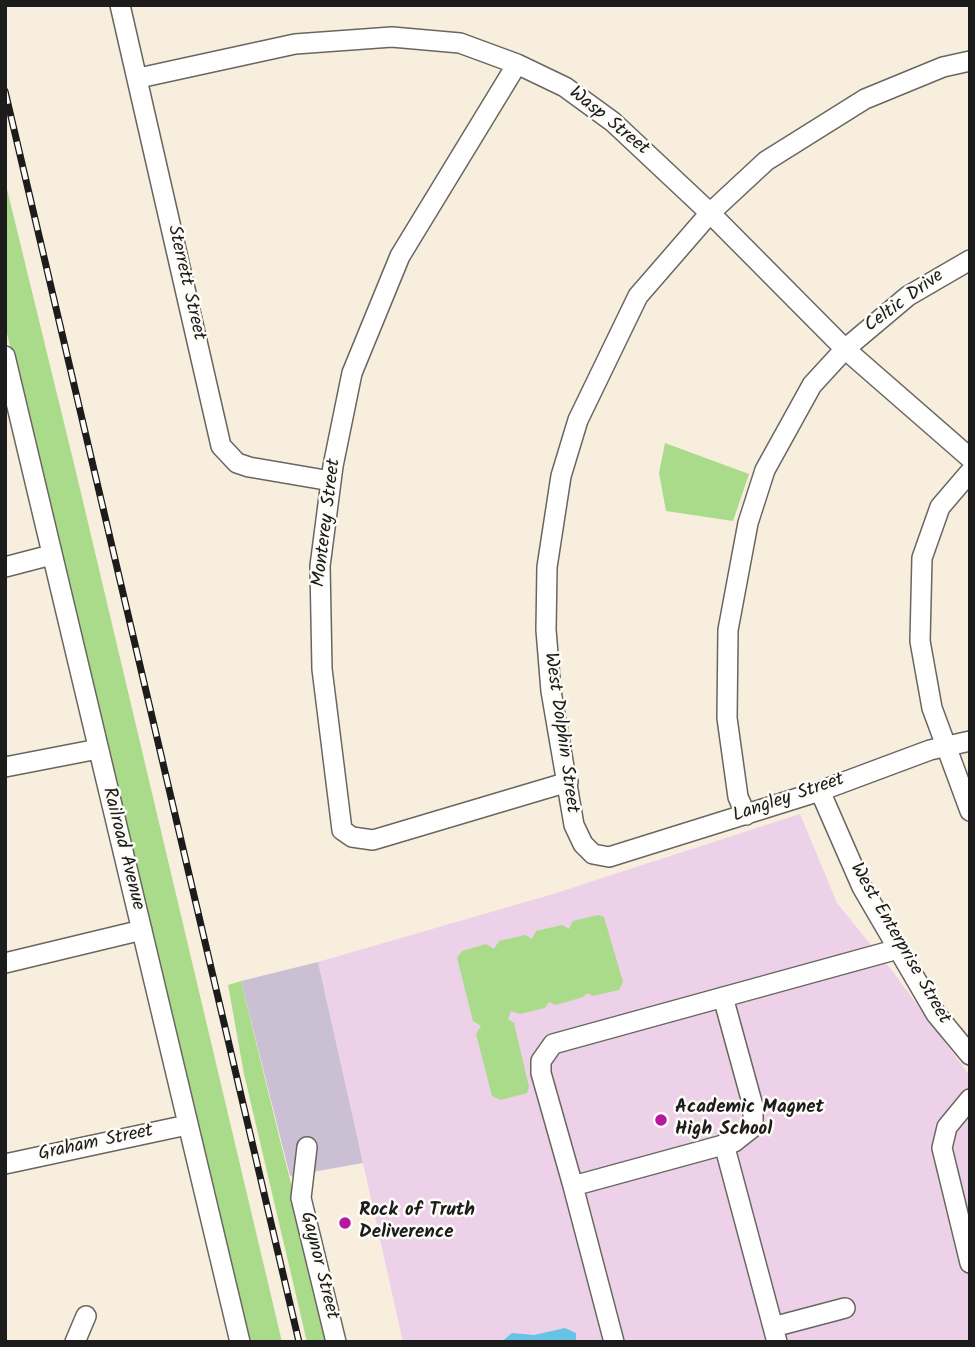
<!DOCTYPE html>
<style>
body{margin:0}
#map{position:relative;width:975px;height:1347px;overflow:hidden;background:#f8eede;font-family:Kalam,sans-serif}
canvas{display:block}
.frame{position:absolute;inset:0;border:7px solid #1c1c1c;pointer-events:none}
</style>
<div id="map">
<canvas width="975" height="1347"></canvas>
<div class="frame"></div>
</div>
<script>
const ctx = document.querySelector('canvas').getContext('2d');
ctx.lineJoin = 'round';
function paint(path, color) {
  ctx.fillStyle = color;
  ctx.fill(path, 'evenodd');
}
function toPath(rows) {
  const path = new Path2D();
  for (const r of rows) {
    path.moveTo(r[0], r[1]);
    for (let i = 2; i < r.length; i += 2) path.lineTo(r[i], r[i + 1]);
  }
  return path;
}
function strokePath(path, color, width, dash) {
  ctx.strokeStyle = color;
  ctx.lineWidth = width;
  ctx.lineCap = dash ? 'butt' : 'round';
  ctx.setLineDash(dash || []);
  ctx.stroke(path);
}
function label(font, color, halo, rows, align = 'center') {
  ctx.font = font + ' Kalam,sans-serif';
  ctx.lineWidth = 5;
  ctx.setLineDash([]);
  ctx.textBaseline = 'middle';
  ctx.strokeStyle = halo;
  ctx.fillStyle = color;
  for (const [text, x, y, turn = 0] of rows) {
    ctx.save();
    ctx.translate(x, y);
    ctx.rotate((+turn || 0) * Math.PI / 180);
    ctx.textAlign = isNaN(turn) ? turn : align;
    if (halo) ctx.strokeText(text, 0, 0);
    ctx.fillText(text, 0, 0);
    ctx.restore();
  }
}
paint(toPath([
 [800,814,837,903,893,972,970,1076,970,1342,403,1342,318,962,553,894]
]), '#ecd1e9');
paint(toPath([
 [318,962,363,1163,290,1176,241,981]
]), '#cbbfd4');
paint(toPath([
 [5,181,76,472,282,1342,246,1342,5,325],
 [665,443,749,474,733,521,666,511,659,473],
 [598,915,604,917,623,982,619,990,593,996,587,993,583,997,556,1005,549,1002,545,1008,520,1014,511,1011,508,1019,514,1023,529,1087,527,1093,501,1100,492,1096,476,1034,481,1026,473,1021,457,958,462,951,486,944,494,949,499,941,525,935,532,939,536,931,562,925,569,929,573,921],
 [241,981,279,1136,331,1342,307,1342,244,1074,228,985]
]), '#aadb8a');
paint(toPath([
 [565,1328,576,1333,576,1342,501,1342,512,1333,534,1335]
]), '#67c3e5');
const minor = toPath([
 [120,5,221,446,237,463,249,467,331,481],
 [970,61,943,67,865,99,766,161,710,213,638,296,578,420,561,476,547,567,546,630,551,691,574,825,583,844,593,854,609,857,820,791,930,750,970,741],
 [517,64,400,256,352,373,333,466,320,566,322,669,342,830,352,837,373,840,568,782],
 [139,78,295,44,392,37,460,43,517,64,565,87,613,122,710,213,845,349,970,458],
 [5,356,240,1342],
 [970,472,940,507,922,558,920,641,932,708,970,811],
 [5,567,51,555],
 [5,767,98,749],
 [820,791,862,887,936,1014,970,1055],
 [746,815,738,797,727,718,728,630,748,523,765,470,812,385,845,349,908,296,970,260],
 [5,963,142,930],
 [723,997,753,1106,753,1127,734,1142,573,1186,541,1073,541,1061,553,1044,898,949],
 [970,1099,947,1127,942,1148,970,1263],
 [724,1144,777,1342],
 [307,1147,301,1198,336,1342],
 [5,1164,187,1125],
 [573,1186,614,1342],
 [773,1327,845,1308],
 [75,1342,86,1316]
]);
strokePath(minor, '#696660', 22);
strokePath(minor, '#fff', 19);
const rail = toPath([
 [5,91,299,1342]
]);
strokePath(rail, '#1c1c1c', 7);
strokePath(rail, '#fdfcf7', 4.5, [13]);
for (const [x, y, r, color] of [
 [661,1120,7,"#b5179e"],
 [345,1223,7,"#b5179e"]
]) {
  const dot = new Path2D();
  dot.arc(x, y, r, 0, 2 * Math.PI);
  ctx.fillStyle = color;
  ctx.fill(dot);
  strokePath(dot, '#fdfcf7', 2.5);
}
label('19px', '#1c1c1c', '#fdfcf7', [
 ["Wasp Street",608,122,39],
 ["Sterrett Street",185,283,77],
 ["Celtic Drive",905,302,-36],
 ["Monterey Street",328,523,-83],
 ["West Dolphin Street",560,733,82],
 ["Langley Street",789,799,-19],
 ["Railroad Avenue",122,849,76],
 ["West Enterprise Street",899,944,60],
 ["Graham Street",96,1144,-12],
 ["Gaynor Street",318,1266,76]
]);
label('bold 19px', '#1c1c1c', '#fdfcf7', [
 ["Academic Magnet",675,1109],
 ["High School",675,1131],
 ["Rock of Truth",359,1212],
 ["Deliverence",359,1234]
], 'left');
</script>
